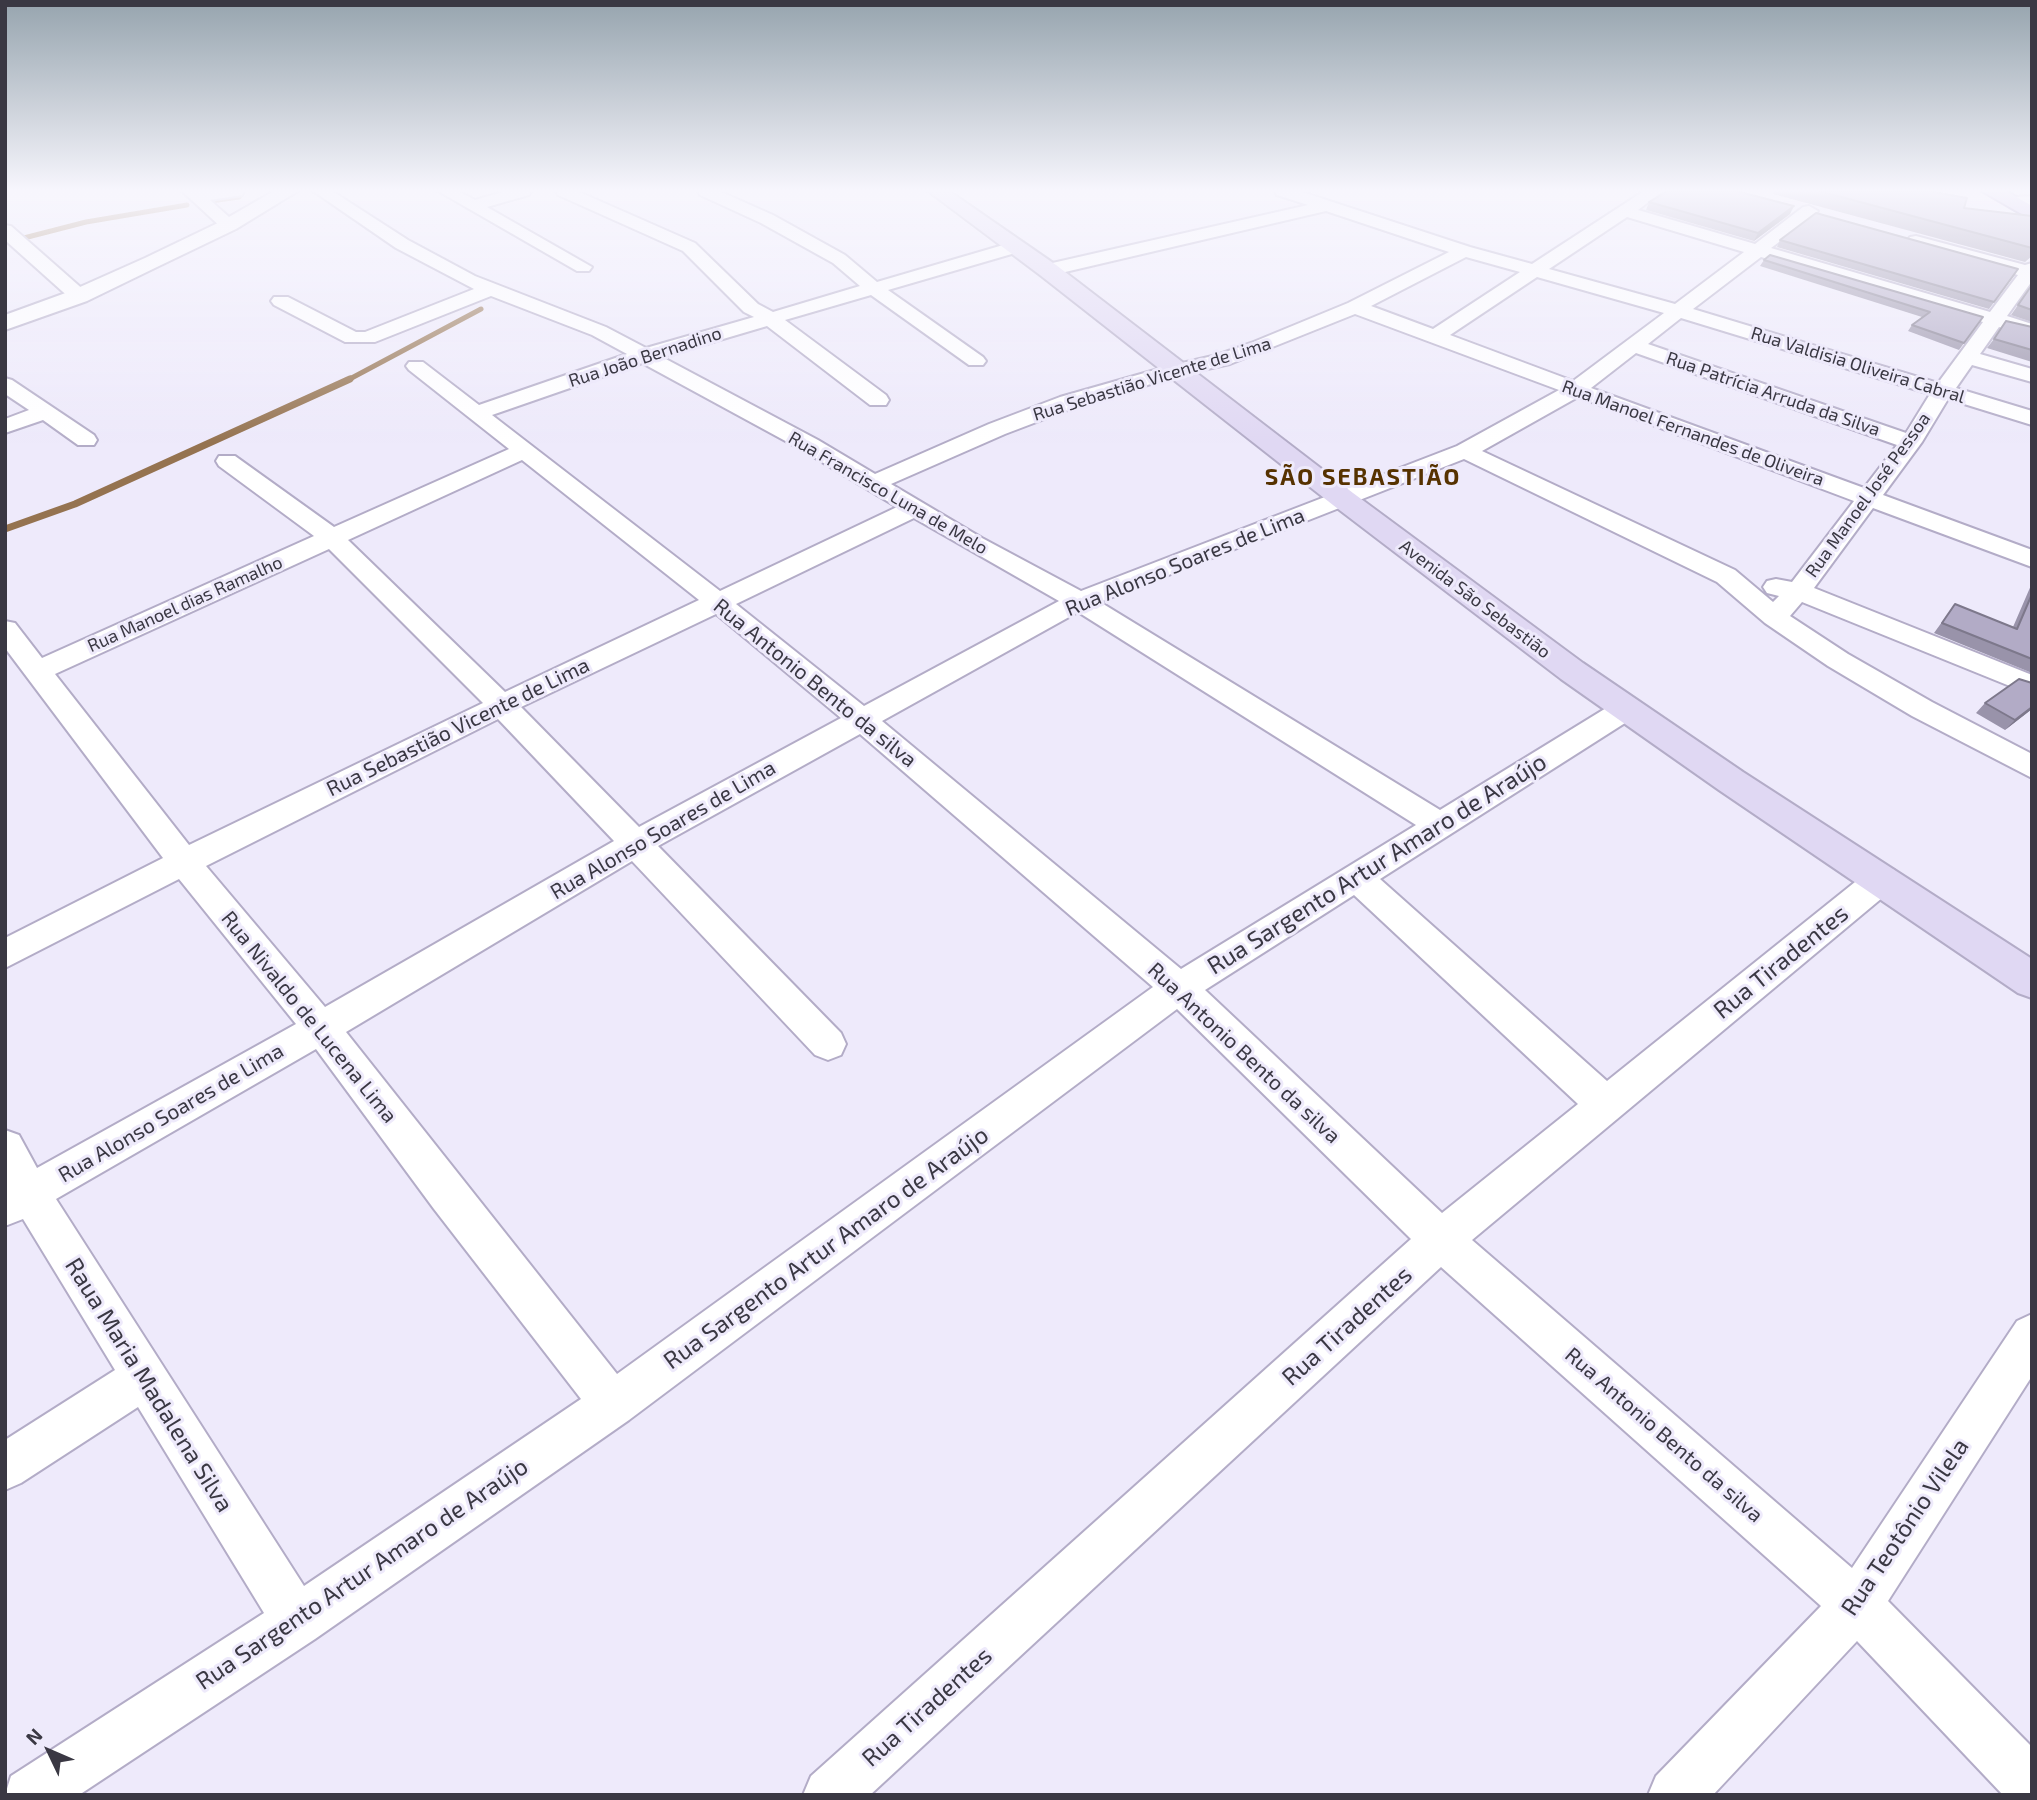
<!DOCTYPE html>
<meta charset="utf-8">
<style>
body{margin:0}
#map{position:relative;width:2037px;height:1800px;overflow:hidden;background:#eeeafb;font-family:"Exo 2",sans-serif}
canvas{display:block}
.frame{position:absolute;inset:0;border:7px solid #3a3843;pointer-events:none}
.north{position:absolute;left:14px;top:1716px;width:70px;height:70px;-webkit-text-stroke:5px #eeeafb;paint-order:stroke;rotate:314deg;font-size:19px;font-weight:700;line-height:28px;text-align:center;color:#3a3843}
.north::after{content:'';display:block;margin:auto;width:24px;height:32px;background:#3a3843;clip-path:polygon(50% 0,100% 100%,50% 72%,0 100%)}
</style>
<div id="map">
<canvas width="2037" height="1800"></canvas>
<div class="frame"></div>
<div class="north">N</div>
</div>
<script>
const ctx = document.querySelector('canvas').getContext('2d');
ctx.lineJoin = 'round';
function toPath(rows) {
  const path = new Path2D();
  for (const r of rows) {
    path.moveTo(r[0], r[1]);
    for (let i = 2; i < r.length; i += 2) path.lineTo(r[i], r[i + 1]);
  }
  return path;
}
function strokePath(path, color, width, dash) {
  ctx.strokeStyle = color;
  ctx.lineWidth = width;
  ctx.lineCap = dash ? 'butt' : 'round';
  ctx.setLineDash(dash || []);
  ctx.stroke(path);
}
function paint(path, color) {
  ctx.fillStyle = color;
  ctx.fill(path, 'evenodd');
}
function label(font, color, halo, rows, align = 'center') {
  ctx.font = font + ' "Exo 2",sans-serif';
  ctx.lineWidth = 6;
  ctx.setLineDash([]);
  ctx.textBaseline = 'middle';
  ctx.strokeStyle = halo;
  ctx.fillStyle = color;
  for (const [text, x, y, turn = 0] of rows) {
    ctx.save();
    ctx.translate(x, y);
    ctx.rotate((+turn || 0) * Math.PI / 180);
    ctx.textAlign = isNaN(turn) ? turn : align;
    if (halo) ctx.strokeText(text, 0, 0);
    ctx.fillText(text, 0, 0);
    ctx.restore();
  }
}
strokePath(toPath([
 [204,202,239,197],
 [20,239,86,222,187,205],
 [346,381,481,309]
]), '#957350', 5);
strokePath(toPath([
 [5,529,75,504,350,379]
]), '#957350', 7);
const minor = toPath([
 [182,191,244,191,242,195,210,200,238,225,235,229,223,229,182,191],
 [313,191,332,191,408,240,475,276,606,327,646,348,754,317,744,312,683,251,558,195,556,191,577,191,695,243,758,304,773,312,860,286,833,263,761,223,700,195,698,191,719,191,773,215,845,255,877,282,1010,243,1022,243,1025,247,1022,251,888,290,983,357,986,361,983,365,969,365,871,295,785,320,886,395,889,400,886,405,870,405,767,326,662,357,818,440,875,474,989,424,1060,397,1169,366,1217,355,1251,343,1348,303,1449,252,1326,211,1048,276,1039,270,1048,264,1308,205,1277,195,1275,191,1299,191,1470,247,1532,264,1644,191,1663,191,1638,210,1755,244,1803,207,1809,206,1818,211,1815,215,1771,248,1990,312,2018,275,1910,245,1907,241,1910,237,1916,236,2025,265,2032,263,2032,281,2007,316,2032,324,2032,336,1999,327,1980,354,2032,369,2032,382,1972,365,1956,388,2032,411,2032,425,1948,399,1922,442,1883,495,2032,550,2032,567,1873,508,1814,588,2032,675,2032,695,1802,602,1790,616,1848,654,1932,702,2032,754,2032,778,1912,716,1828,666,1765,623,1717,582,1464,459,1100,602,1440,810,1616,702,1626,699,1636,702,1640,709,1636,716,1380,879,1607,1081,1870,870,1882,866,1894,870,1898,879,1894,888,1472,1240,1852,1568,2017,1321,2032,1314,2032,1376,1888,1601,2032,1747,2032,1795,2003,1795,1857,1641,1713,1795,1648,1795,1656,1776,1821,1606,1441,1267,870,1795,803,1795,811,1776,1411,1239,1177,1009,629,1420,315,1639,79,1795,5,1795,11,1776,264,1613,138,1407,21,1483,5,1490,5,1440,115,1370,23,1219,5,1226,5,1130,19,1135,37,1168,296,1024,179,879,5,968,5,938,163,858,5,648,5,621,15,623,42,658,314,536,219,466,216,461,219,456,235,456,334,527,509,449,409,370,406,366,409,362,423,362,479,405,627,354,592,335,491,296,375,342,345,342,274,305,271,301,274,297,288,297,356,332,365,332,474,289,396,248,313,191],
 [1627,217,1744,252,1675,304,1549,269,1627,217],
 [1466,257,1520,272,1433,329,1371,306,1466,257],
 [1761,257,1983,322,1938,383,1693,309,1761,257],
 [1537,277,1664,313,1573,381,1450,335,1537,277],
 [1355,314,1559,390,1457,446,1081,591,982,538,891,484,1005,434,1076,407,1180,375,1230,364,1355,314],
 [1681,318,1930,394,1906,433,1648,344,1681,318],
 [1636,353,1897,445,1864,488,1591,388,1636,353],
 [642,363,802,450,897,507,720,591,492,415,642,363],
 [1578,397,1854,501,1792,582,1776,579,1767,581,1763,587,1767,593,1779,596,1773,602,1735,570,1482,451,1578,397],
 [522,460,699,600,505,692,348,540,522,460],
 [914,518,1059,601,864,706,736,604,914,518],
 [329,549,483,703,189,845,55,674,329,549],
 [1078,612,1416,825,1181,969,882,721,1078,612],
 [716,614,841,718,639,827,521,707,716,614],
 [498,719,614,841,325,1007,206,866,498,719],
 [860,734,1153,987,617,1374,346,1032,632,861,815,1055,828,1060,841,1055,846,1044,841,1033,658,846,860,734],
 [1354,895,1578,1104,1442,1213,1205,990,1354,895],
 [316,1049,434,1209,581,1399,304,1586,56,1199,316,1049],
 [438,191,458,191,475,200,506,191,531,191,529,195,487,207,592,267,589,271,577,271,438,191],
 [2032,196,2032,206,2012,207,2004,202,2012,197,2032,196],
 [5,225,11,226,86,292,89,296,86,300,72,300,5,240,5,225],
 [5,378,12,380,94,435,97,440,94,445,78,445,43,420,5,433,5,419,29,410,5,394,5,378]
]);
const tertiary = toPath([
 [274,191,298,191,236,229,159,266,87,301,5,330,5,315,71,291,145,258,222,221,274,191]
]);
const secondary = toPath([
 [928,191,949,191,1056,265,1353,493,1583,663,1743,772,2032,959,2032,998,2018,993,1719,790,1561,679,1333,505,1040,275,928,191]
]);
const primary = toPath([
 [1982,191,2006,191,2032,206,2032,220,1982,191]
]);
strokePath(minor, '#b3acc7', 4);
strokePath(tertiary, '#b3acc7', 4);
strokePath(secondary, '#b3acc7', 4);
strokePath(primary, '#7764a3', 4);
paint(minor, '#fff');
paint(tertiary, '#fff');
paint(secondary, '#e0d8f3');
paint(primary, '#c1b0e6');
paint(toPath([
 [1775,191,1928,191,1964,208,2032,216,2032,256,2025,262,1773,194],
 [1649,202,1790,214,1754,241,1646,210],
 [1780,240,2014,276,1989,309,1777,247],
 [1764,260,1983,317,1959,350,1908,331,1912,325,1922,317,1760,266],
 [2032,285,2032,322,2011,315],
 [2032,327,2032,362,1987,348,1994,339],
 [2032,583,2032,673,1934,633,1955,604,2013,627],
 [1985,703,2032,709,2005,730,1976,713]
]), '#9993aa');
paint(toPath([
 [1794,206,1790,214,1754,241,1758,233],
 [2032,707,2032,709,2005,730,2015,720]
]), '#7d788b');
const building = toPath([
 [1668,191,1736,191,1794,206,1758,233,1649,202,1668,191],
 [1819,191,1928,191,1967,198,1964,208,2032,216,2032,248,1819,191],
 [1816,213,2018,269,1994,302,1780,240,1816,213],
 [1770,255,1983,317,1964,343,1912,325,1930,312,1764,260,1770,255],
 [2032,285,2032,310,2018,305,2032,285],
 [2006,321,2032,327,2032,350,1994,339,2006,321],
 [2032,594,2032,659,1942,623,1955,604,2017,629,2032,594],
 [2019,679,2032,683,2032,707,2015,720,1985,703,2019,679]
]);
paint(building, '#b2abc6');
strokePath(building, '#7d788b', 2);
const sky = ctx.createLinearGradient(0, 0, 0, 443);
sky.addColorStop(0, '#96a4ae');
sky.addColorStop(0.43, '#f7f6fd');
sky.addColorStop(1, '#f7f6fd00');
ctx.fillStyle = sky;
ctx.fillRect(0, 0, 2037, 443);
label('18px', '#3a3843', '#eeeafb', [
 ["Rua João Bernadino",645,357,-18],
 ["Rua Valdisia Oliveira Cabral",1858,365,17],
 ["Rua Sebastião Vicente de Lima",1152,379,-17],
 ["Rua Patrícia Arruda da Silva",1773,394,19],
 ["Rua Manoel Fernandes de Oliveira",1693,433,20],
 ["Rua Francisco Luna de Melo",888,493,30],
 ["Rua Manoel José Pessoa",1868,495,-54],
 ["Avenida São Sebastião",1475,599,37],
 ["Rua Manoel dias Ramalho",185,604,-24]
]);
label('21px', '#3a3843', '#eeeafb', [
 ["Rua Alonso Soares de Lima",1185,562,-22],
 ["Rua Antonio Bento da silva",815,683,39],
 ["Rua Sebastião Vicente de Lima",458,727,-26],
 ["Rua Alonso Soares de Lima",663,830,-30],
 ["Rua Nivaldo de Lucena Lima",309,1017,51],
 ["Rua Antonio Bento da silva",1244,1053,43],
 ["Rua Alonso Soares de Lima",171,1113,-30],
 ["Rua Antonio Bento da silva",1664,1435,41]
]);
ctx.letterSpacing = '2px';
label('bold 23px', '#563200', '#eeeafb', [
 ["SÃO SEBASTIÃO",1363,477]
]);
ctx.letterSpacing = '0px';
label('24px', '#3a3843', '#eeeafb', [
 ["Rua Sargento Artur Amaro de Araújo",1377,864,-32],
 ["Rua Tiradentes",1781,962,-39],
 ["Rua Sargento Artur Amaro de Araújo",826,1248,-36],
 ["Rua Tiradentes",1347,1326,-42],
 ["Raua Maria Madalena Silva",149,1385,58],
 ["Rua Teotônio Vilela",1905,1527,-56],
 ["Rua Sargento Artur Amaro de Araújo",362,1574,-34],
 ["Rua Tiradentes",927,1707,-42]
]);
</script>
